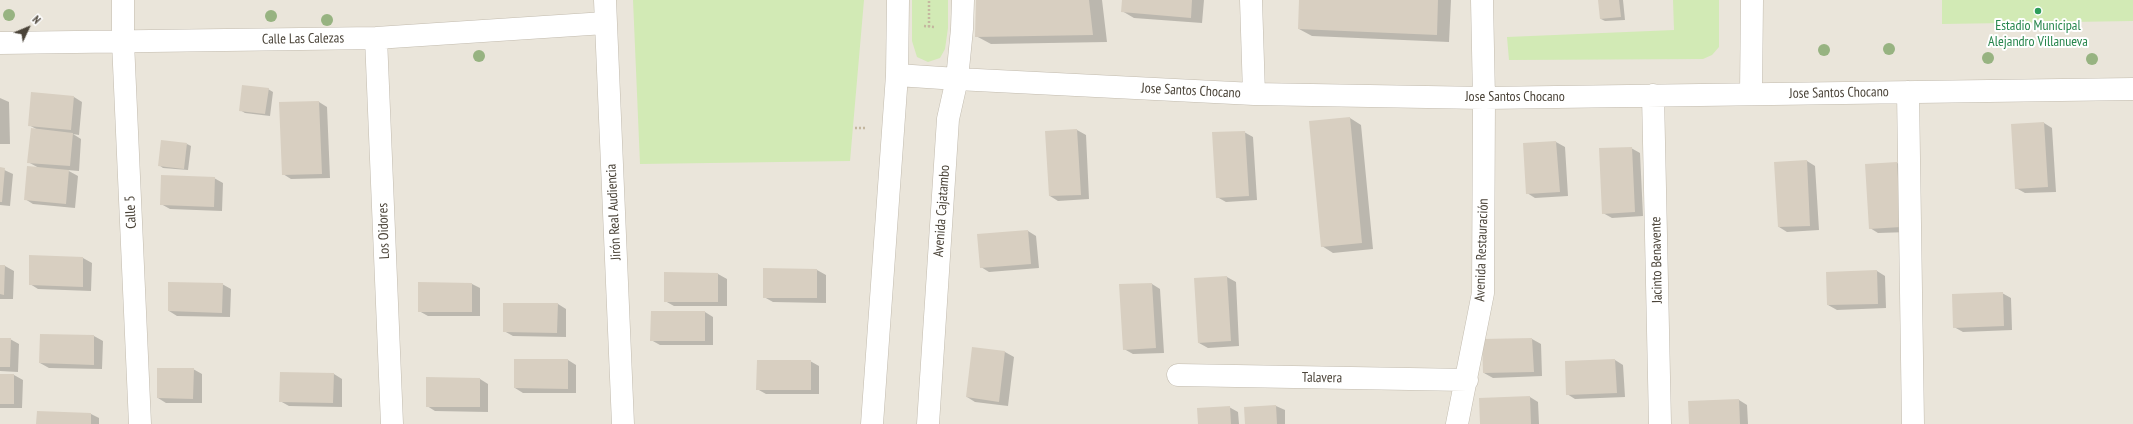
<!DOCTYPE html>
<meta charset="utf-8">
<style>
body{margin:0}
#map{position:relative;width:2133px;height:424px;overflow:hidden;background:#f6f3ec;font-family:"PT Sans Narrow",sans-serif}
canvas{display:block}
.north{position:absolute;left:8px;top:8px;width:40px;height:40px;-webkit-text-stroke:3px #fff;paint-order:stroke;rotate:46deg;font-size:11px;font-weight:700;line-height:16px;text-align:center;color:#4b4439}
.north::after{content:'';display:block;margin:auto;width:14px;height:18px;background:#4b4439;clip-path:polygon(50% 0,100% 100%,50% 72%,0 100%)}
</style>
<div id="map">
<canvas width="2133" height="424"></canvas>
<div class="north">N</div>
</div>
<script>
const ctx = document.querySelector('canvas').getContext('2d');
ctx.lineJoin = 'round';
function paint(path, color) {
  ctx.fillStyle = color;
  ctx.fill(path, 'evenodd');
}
function toPath(rows) {
  const path = new Path2D();
  for (const r of rows) {
    path.moveTo(r[0], r[1]);
    for (let i = 2; i < r.length; i += 2) path.lineTo(r[i], r[i + 1]);
  }
  return path;
}
function strokePath(path, color, width, dash) {
  ctx.strokeStyle = color;
  ctx.lineWidth = width;
  ctx.lineCap = dash ? 'butt' : 'round';
  ctx.setLineDash(dash || []);
  ctx.stroke(path);
}
function label(font, color, halo, rows, align = 'center') {
  ctx.font = font + ' "PT Sans Narrow",sans-serif';
  ctx.lineWidth = 4;
  ctx.setLineDash([]);
  ctx.textBaseline = 'middle';
  ctx.strokeStyle = halo;
  ctx.fillStyle = color;
  for (const [text, x, y, turn = 0] of rows) {
    ctx.save();
    ctx.translate(x, y);
    ctx.rotate((+turn || 0) * Math.PI / 180);
    ctx.textAlign = isNaN(turn) ? turn : align;
    if (halo) ctx.strokeText(text, 0, 0);
    ctx.fillText(text, 0, 0);
    ctx.restore();
  }
}
paint(toPath([
 [0,0,2133,0,2133,424,0,424]
]), '#eae5da');
paint(toPath([
 [633,0,864,0,850,161,640,164],
 [912,0,948,0,948,28,945,49,940,58,928,62,917,57,912,41],
 [1673,0,1719,0,1719,47,1712,55,1703,59,1509,60,1507,37,1674,30],
 [1942,0,2133,0,2133,21,1942,24]
]), '#d2eab5');
paint(toPath([
 [977,0,1102,0,1107,42,991,44,976,36],
 [1123,0,1204,0,1202,23,1134,18,1122,11],
 [1300,0,1451,0,1449,42,1312,36,1299,29],
 [1599,0,1623,0,1625,20,1605,21,1601,19],
 [268,89,273,92,270,116,245,113,240,110],
 [74,97,82,102,79,135,73,134,81,139,79,171,67,170,78,176,75,208,33,204,25,199,39,168,28,162,38,130,29,125],
 [0,98,9,102,10,144,0,144],
 [319,102,327,107,330,178,291,179,283,174],
 [1350,118,1361,125,1373,249,1333,253,1322,246],
 [2044,123,2052,128,2056,192,2025,193,2016,188],
 [1077,130,1086,135,1089,199,1058,201,1050,196],
 [1244,132,1253,137,1257,200,1226,202,1217,197],
 [1556,142,1565,147,1568,196,1535,198,1527,193,1524,144],
 [187,144,191,146,188,170,163,168,159,165],
 [1631,148,1640,153,1643,216,1612,218,1603,213],
 [1807,161,1815,166,1819,230,1787,232,1779,227],
 [1897,163,1905,168,1909,232,1878,233,1870,228],
 [0,168,13,174,10,206,0,205],
 [214,178,223,183,222,211,170,209,161,204],
 [1028,231,1036,236,1039,268,989,272,981,267],
 [30,256,83,258,92,263,91,291,38,289,30,284],
 [0,266,5,266,14,271,13,299,0,299],
 [817,270,826,275,826,303,773,302,764,297],
 [1877,271,1885,276,1886,308,1837,310,1828,305],
 [665,273,718,274,727,279,727,306,674,306,665,301],
 [1227,277,1236,282,1239,346,1208,348,1199,343],
 [222,284,231,289,230,317,177,316,169,311],
 [472,284,480,288,480,316,428,316,419,311],
 [1152,284,1160,289,1164,353,1133,354,1124,349],
 [2002,293,2011,298,2012,330,1963,332,1954,327],
 [558,304,566,309,566,337,513,336,504,331],
 [705,312,713,317,713,345,660,345,651,340],
 [41,335,94,336,103,341,102,369,49,368,40,363],
 [0,339,10,339,19,344,18,372,0,371],
 [1532,339,1541,344,1542,376,1493,378,1484,373,1483,340],
 [973,348,1005,352,1014,357,1008,406,975,402,967,397],
 [568,360,576,365,576,393,523,393,515,388],
 [1615,360,1623,365,1625,397,1575,399,1567,394],
 [810,361,819,366,819,394,766,394,757,389],
 [193,369,202,374,202,403,166,403,158,398],
 [334,374,342,379,342,407,289,406,280,401],
 [0,375,14,375,23,380,22,408,0,408],
 [480,379,488,384,488,412,435,411,427,406],
 [1530,397,1538,402,1539,424,1481,424],
 [1739,400,1747,405,1748,424,1690,424],
 [1276,406,1285,410,1285,424,1246,424,1245,408],
 [1229,407,1238,412,1239,424,1199,424],
 [91,414,99,418,99,424,37,424]
]), '#0003');
paint(toPath([
 [976,0,1089,0,1093,35,975,37],
 [1122,0,1192,0,1191,18,1121,12],
 [1299,0,1438,0,1437,35,1298,29],
 [1598,0,1619,0,1621,17,1600,19],
 [242,85,269,88,265,114,239,111],
 [31,92,74,96,71,130,28,126],
 [319,101,322,174,282,175,279,102],
 [1350,117,1362,243,1321,247,1309,121],
 [2044,122,2048,187,2015,189,2011,124],
 [31,128,73,133,70,166,27,163],
 [1077,129,1081,195,1049,196,1045,131],
 [1245,131,1249,196,1216,198,1212,132],
 [161,140,187,143,184,169,158,166],
 [1556,141,1560,192,1526,194,1523,143],
 [1632,147,1635,212,1602,214,1599,148],
 [1807,160,1810,226,1778,227,1774,162],
 [1897,162,1901,227,1869,229,1865,164],
 [27,166,69,170,66,204,24,200],
 [0,167,5,168,2,202,0,202],
 [161,175,215,177,214,207,160,205],
 [1028,230,1031,264,980,268,977,234],
 [29,255,83,257,83,287,29,285],
 [0,265,5,265,4,295,0,294],
 [763,268,817,269,817,298,763,298],
 [1877,270,1878,304,1827,305,1826,272],
 [664,272,718,273,718,302,664,302],
 [1227,276,1231,341,1198,343,1194,278],
 [168,282,223,283,222,313,168,311],
 [418,282,472,283,472,312,418,312],
 [1152,283,1156,348,1123,350,1119,284],
 [2003,292,2004,326,1953,328,1952,294],
 [503,303,558,303,557,333,503,332],
 [651,311,705,311,705,341,650,341],
 [40,334,94,335,94,365,39,363],
 [0,338,11,338,10,367,0,367],
 [1532,338,1534,372,1483,373,1482,339],
 [972,347,1005,351,999,402,966,397],
 [514,359,568,359,568,389,514,388],
 [1615,359,1617,393,1566,395,1565,361],
 [757,360,811,360,811,390,756,390],
 [157,368,194,368,193,399,157,398],
 [280,372,334,373,333,403,279,402],
 [0,374,14,374,14,404,0,404],
 [426,377,480,378,480,407,426,407],
 [1530,396,1531,424,1480,424,1479,398],
 [1739,399,1740,424,1689,424,1688,401],
 [1276,405,1277,424,1245,424,1244,407],
 [1230,406,1231,424,1198,424,1197,408],
 [37,411,91,413,91,424,36,424]
]), '#d8cfc1');
const minor = toPath([
 [123,0,123,42,140,424],
 [605,0,623,424],
 [1251,0,1254,94],
 [376,38,392,424],
 [0,43,376,38,605,23],
 [897,75,957,79,1254,94,1484,98,2133,89],
 [1908,92,1913,424],
 [1751,94,1752,0],
 [1653,95,1660,424],
 [1178,375,1467,380],
 [872,424,897,75,898,0],
 [928,424,948,119,957,79,962,29,963,0],
 [1457,424,1483,293,1484,98,1482,0]
]);
strokePath(minor, '#c2bbae', 23);
strokePath(toPath([
 [924,26,935,27],
 [929,27,929,0],
 [855,128,866,128]
]), '#c4b79f', 2.5, [2, 2]);
strokePath(minor, '#fff', 22);
ctx.fillStyle = '#97b381';
for (const [x, y] of [
 [9,15],
 [271,16],
 [327,20],
 [1889,49],
 [1824,50],
 [479,56],
 [1988,58],
 [2092,59]
]) {
  ctx.beginPath();
  ctx.arc(x, y, 6, 0, 2 * Math.PI);
  ctx.fill();
}
for (const [x, y, r, color] of [
 [2038,11,4,"#2e9e5b"]
]) {
  const dot = new Path2D();
  dot.arc(x, y, r, 0, 2 * Math.PI);
  ctx.fillStyle = color;
  ctx.fill(dot);
  strokePath(dot, '#fff', 1.5);
}
label('14px', '#27864d', '#fff', [
 ["Estadio Municipal",2038,26],
 ["Alejandro Villanueva",2038,42]
]);
label('14px', '#4b4439', '#fff', [
 ["Calle Las Calezas",303,39,-1],
 ["Jose Santos Chocano",1191,91,3],
 ["Jose Santos Chocano",1839,93,-1],
 ["Jose Santos Chocano",1515,97],
 ["Avenida Cajatambo",942,211,-86],
 ["Calle 5",131,212,-93],
 ["Jirón Real Audiencia",614,212,-93],
 ["Los Oidores",384,231,-92],
 ["Avenida Restauración",1482,250,-88],
 ["Jacinto Benavente",1657,260,-91],
 ["Talavera",1322,378,1]
]);
</script>
